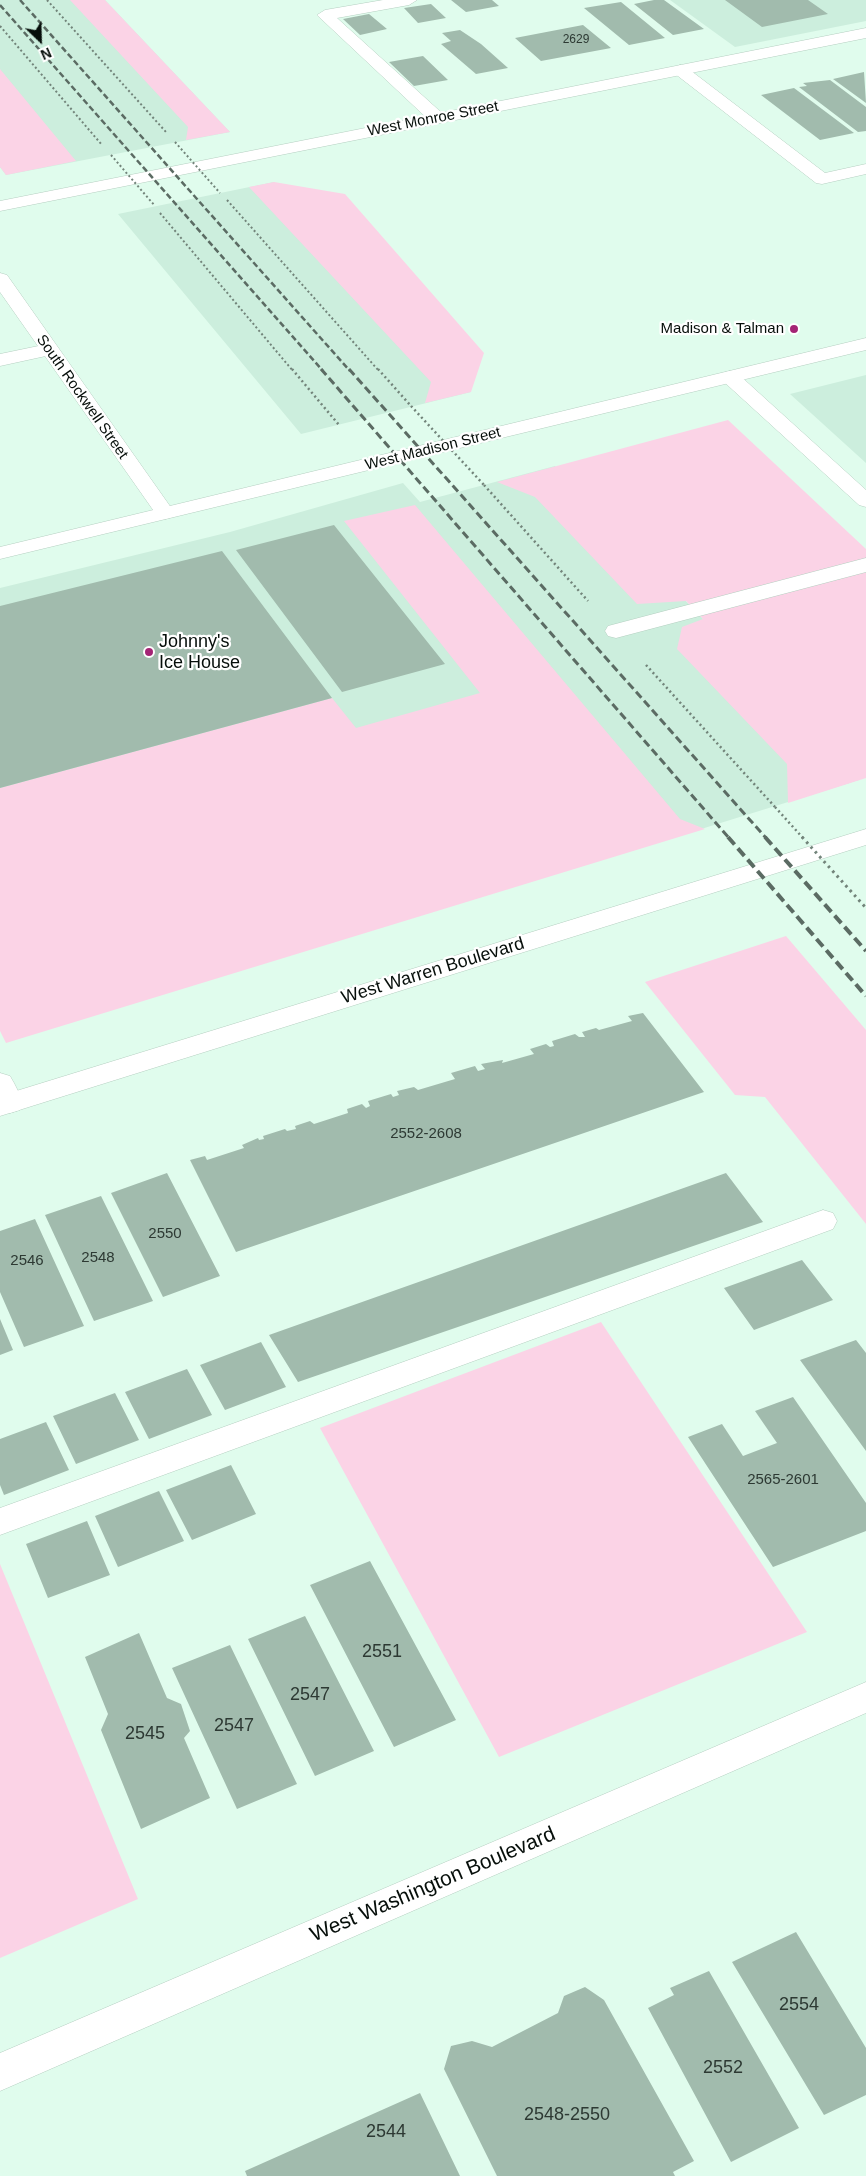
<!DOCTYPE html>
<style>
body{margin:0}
#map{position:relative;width:866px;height:2176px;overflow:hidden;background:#e0fced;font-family:Helvetica,sans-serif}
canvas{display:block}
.north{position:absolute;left:15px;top:15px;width:50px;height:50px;-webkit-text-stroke:4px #fff;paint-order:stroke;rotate:156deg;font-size:14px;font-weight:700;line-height:20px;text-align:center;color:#060e0a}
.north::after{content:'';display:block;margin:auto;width:18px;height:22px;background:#060e0a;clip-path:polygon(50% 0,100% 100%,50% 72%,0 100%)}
</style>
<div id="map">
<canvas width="866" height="2176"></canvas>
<div class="north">N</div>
</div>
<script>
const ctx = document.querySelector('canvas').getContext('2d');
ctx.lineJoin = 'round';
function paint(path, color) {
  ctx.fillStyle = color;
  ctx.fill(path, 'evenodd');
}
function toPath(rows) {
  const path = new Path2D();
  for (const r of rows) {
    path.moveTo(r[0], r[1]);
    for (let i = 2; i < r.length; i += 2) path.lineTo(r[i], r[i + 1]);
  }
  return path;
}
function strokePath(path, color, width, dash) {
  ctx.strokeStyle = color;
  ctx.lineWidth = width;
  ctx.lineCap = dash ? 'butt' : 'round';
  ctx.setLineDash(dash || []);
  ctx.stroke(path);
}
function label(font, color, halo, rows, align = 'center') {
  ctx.font = font + ' Helvetica,sans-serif';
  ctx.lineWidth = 4.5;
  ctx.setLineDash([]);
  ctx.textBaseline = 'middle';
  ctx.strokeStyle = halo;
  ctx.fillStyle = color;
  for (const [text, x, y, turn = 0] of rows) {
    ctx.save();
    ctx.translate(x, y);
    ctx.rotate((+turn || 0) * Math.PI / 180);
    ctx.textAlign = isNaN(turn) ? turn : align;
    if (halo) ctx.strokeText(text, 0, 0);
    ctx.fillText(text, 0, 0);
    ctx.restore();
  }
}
paint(toPath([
 [0,0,105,0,230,132,6,175,0,167],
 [670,0,866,0,866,21,735,47],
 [274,182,471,392,301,434,118,214],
 [866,375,866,463,790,394],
 [555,466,859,780,611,857,356,728,0,825,0,588,230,532,403,483,420,502]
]), '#ced');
paint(toPath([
 [70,0,105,0,230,132,186,140,188,127],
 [0,69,76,161,6,175,0,167],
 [274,182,345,194,484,353,471,392,425,403,431,382,249,187],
 [728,420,866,549,866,778,788,803,787,764,677,649,682,627,703,619,686,601,637,604,535,497,497,482],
 [415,505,680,819,705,829,6,1043,0,1031,0,788,332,698,356,728,480,693,344,521],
 [786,936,866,1030,866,1224,765,1097,735,1095,645,982],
 [601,1322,807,1632,499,1757,320,1428],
 [0,1564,138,1899,0,1958]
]), '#fbd3e6');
paint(toPath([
 [451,0,492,0,499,6,466,12],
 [654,0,664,0,704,29,673,35,634,4],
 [725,0,808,0,828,14,762,27],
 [621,2,665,38,629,45,584,8],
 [431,4,446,18,418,23,404,8],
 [369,14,387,29,360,35,343,19],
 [583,25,611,48,541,61,515,38],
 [460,30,481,44,508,68,476,74,441,44,451,41,442,33],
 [423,56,448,80,414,86,389,62],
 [864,72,866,103,833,79],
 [830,80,866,107,866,131,858,132,799,87,807,86,803,83],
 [794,88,854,133,820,140,761,95],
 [334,525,445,664,342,692,236,550],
 [222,551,332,698,0,788,0,606],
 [643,1013,704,1092,236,1252,190,1160,205,1156,207,1160,244,1148,242,1145,258,1138,259,1140,264,1139,263,1136,285,1129,287,1131,296,1129,295,1126,310,1121,314,1124,348,1113,347,1109,362,1104,366,1108,370,1106,368,1101,391,1094,393,1097,399,1095,397,1091,414,1087,418,1090,455,1079,451,1073,475,1066,478,1071,485,1069,481,1064,503,1060,502,1063,534,1054,530,1049,546,1044,550,1047,554,1046,552,1041,575,1034,579,1037,585,1037,582,1032,596,1028,599,1030,632,1021,628,1016],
 [167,1173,220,1276,163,1297,111,1193],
 [726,1173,763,1222,298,1382,269,1335],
 [101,1196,153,1301,94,1321,45,1215],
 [35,1219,84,1326,24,1347,0,1292,0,1231],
 [802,1260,833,1300,754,1330,724,1288],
 [0,1319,13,1350,0,1355],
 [856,1340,866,1353,866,1451,800,1360],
 [261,1342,286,1387,225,1410,200,1365],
 [187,1369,212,1415,149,1439,125,1392],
 [115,1393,139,1440,76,1464,53,1416],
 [793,1397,866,1503,866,1531,773,1567,688,1437,722,1424,743,1456,777,1443,755,1411],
 [46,1422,69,1470,4,1495,0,1485,0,1439],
 [231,1465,256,1514,192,1540,166,1490],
 [159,1491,184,1541,118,1567,95,1516],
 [87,1521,110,1575,48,1598,26,1544],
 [370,1561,456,1720,394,1747,310,1585],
 [305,1616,374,1751,315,1776,248,1639],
 [139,1633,167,1698,181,1704,190,1731,184,1738,210,1798,141,1829,101,1730,108,1714,85,1657],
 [230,1645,297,1784,237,1809,172,1668],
 [796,1932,866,2048,866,2095,824,2115,732,1962],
 [709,1971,799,2128,731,2162,648,2008,674,1995,670,1988],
 [585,1987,604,2000,694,2161,673,2172,675,2176,497,2176,444,2069,451,2046,472,2041,492,2047,558,2013,564,1996],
 [420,2093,460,2176,247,2176,245,2171]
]), '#a1bbad');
const service = toPath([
 [383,0,417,0,409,5,337,18,443,114,445,118,443,122,431,122,317,15,325,10,383,0],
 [680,65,686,67,825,173,866,164,866,174,822,184,816,183,674,73,672,70,680,65],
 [48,344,55,346,58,350,55,354,0,366,0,354,48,344],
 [866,558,866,572,616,638,608,636,605,631,608,626,866,558],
 [0,1073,10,1076,14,1083,24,1103,20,1110,10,1113,0,1110,0,1073],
 [823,1210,833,1213,837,1221,833,1229,0,1535,0,1508,823,1210]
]);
const minor = toPath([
 [866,28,866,38,0,211,0,201,866,28],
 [0,273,7,275,172,509,176,513,172,517,165,519,158,517,0,292,0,273],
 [730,371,737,373,866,490,866,507,859,505,723,381,720,377,723,373,730,371]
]);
const tertiary = toPath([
 [866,829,866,845,0,1116,0,1096,866,829],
 [866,1682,866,1713,0,2091,0,2053,866,1682]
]);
const secondary = toPath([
 [866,338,866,350,0,559,0,547,866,338]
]);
strokePath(service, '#b5cfc1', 1);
strokePath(minor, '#b5cfc1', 1);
strokePath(tertiary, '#b5cfc1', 1);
strokePath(secondary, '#b5cfc1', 1);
strokePath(toPath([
 [47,0,166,132],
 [0,26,102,145],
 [227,200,379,371],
 [160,213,293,371]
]), '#72847a', 2, [2, 2.5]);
strokePath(toPath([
 [292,369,339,425],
 [378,369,411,406],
 [484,485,588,601],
 [646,665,775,807]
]), '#72847a', 2.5, [2, 3]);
paint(service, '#fff');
paint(minor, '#fff');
paint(tertiary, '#fff');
paint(secondary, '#fff');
strokePath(toPath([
 [20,0,350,371],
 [0,5,323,371]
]), '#5b6b63', 2.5, [6, 3]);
strokePath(toPath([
 [321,369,729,838],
 [349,369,766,838]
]), '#5b6b63', 3, [8, 4]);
strokePath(toPath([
 [728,837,866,996],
 [765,837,866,951]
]), '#5b6b63', 4, [10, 5]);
strokePath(toPath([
 [175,142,220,193],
 [111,155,155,206]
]), '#72847a', 2, [2, 2.5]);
strokePath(toPath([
 [411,406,484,485],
 [775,807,803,838]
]), '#72847a', 2.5, [2, 3]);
strokePath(toPath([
 [802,837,866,908]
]), '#72847a', 3, [2.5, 4]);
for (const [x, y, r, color] of [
 [794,329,5,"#a42475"],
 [149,652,5,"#a42475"]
]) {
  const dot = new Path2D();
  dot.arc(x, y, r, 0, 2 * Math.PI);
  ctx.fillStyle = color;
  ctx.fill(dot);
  strokePath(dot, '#fff', 2);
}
label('12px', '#2d3933', null, [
 ["2629",576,40]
]);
label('15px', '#060e0a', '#fff', [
 ["West Monroe Street",433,119,-11],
 ["South Rockwell Street",82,397,55],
 ["West Madison Street",433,449,-14]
]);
label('15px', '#060e0a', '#fff', [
 ["Madison & Talman",784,329]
], 'right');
label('15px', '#2d3933', null, [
 ["2552-2608",426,1134],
 ["2550",165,1234],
 ["2548",98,1258],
 ["2546",27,1261],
 ["2565-2601",783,1480]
]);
label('18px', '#060e0a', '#fff', [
 ["Johnny's",159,642],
 ["Ice House",159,663]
], 'left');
label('18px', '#060e0a', '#fff', [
 ["West Warren Boulevard",433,971,-17]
]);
label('18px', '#2d3933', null, [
 ["2551",382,1652],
 ["2547",310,1695],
 ["2547",234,1726],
 ["2545",145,1734],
 ["2554",799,2005],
 ["2552",723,2068],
 ["2548-2550",567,2115],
 ["2544",386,2132]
]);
label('21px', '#060e0a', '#fff', [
 ["West Washington Boulevard",433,1885,-23]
]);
</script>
